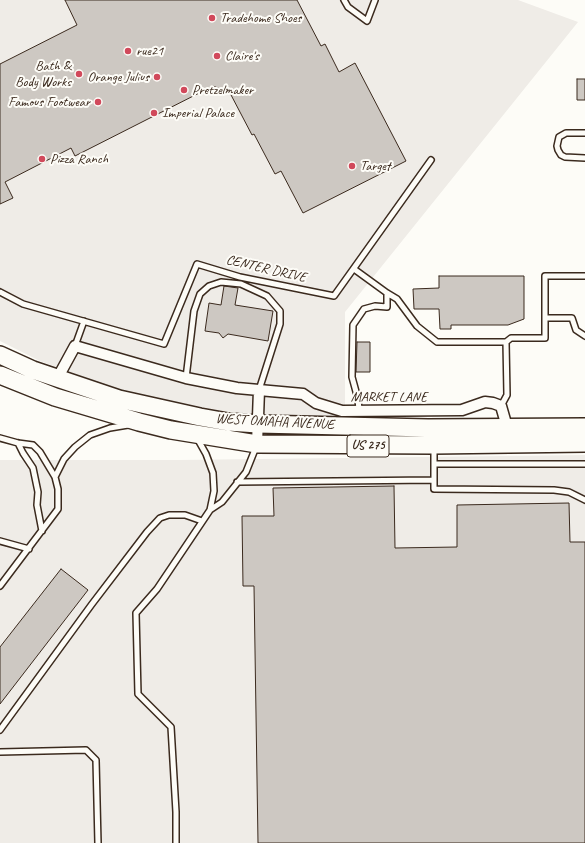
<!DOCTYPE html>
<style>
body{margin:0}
canvas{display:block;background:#fdfcf7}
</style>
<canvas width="585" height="843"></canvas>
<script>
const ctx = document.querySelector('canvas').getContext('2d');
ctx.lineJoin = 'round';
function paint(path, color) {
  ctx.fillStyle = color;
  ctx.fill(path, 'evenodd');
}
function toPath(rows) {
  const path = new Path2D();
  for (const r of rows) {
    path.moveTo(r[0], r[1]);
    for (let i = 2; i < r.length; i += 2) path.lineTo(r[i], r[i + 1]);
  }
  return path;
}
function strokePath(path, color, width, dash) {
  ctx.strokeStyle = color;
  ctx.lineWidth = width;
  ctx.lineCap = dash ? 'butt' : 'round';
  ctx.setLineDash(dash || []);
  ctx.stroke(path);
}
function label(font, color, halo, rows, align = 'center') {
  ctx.font = font + ' Caveat,sans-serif';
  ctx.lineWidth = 4;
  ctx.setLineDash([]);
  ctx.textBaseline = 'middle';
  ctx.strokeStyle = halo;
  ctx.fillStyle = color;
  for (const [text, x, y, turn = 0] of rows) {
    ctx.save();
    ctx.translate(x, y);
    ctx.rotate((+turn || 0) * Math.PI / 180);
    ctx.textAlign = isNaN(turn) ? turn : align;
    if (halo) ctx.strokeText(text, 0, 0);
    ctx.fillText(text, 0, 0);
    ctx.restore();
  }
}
paint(toPath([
 [0,0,518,0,578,22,345,312,345,421,222,411,122,391,40,361,0,341],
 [585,455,585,843,0,843,0,460,178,460]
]), '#efece7');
const building = toPath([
 [65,0,297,0,321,46,325,44,339,72,355,63,406,161,303,213,281,171,275,174,254,134,252,135,230,93,213,86,75,156,71,148,5,182,13,198,0,204,0,64,77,25,65,0],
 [577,79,585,79,585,100,577,100,577,79],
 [439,276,524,276,524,319,508,325,451,325,451,329,440,329,439,309,414,309,413,289,439,288,439,276],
 [224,286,238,288,235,305,273,311,268,341,228,334,223,338,219,333,205,331,209,303,221,305,224,286],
 [357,342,370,342,370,372,356,372,357,342],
 [394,486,395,548,457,547,457,505,569,503,570,542,585,542,585,843,258,843,254,586,243,586,242,516,274,516,273,488,394,486],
 [61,569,88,590,0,704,0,647,61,569]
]);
paint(building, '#cdc8c2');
strokePath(building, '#3b2a1e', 1);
const lane = toPath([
 [344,0,348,7,367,21,375,0],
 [585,133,566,133,559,137,557,146,558,150,561,155,565,157,585,158],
 [354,269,387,293,397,299,417,326,437,342,506,342,507,395,501,406],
 [0,292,23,304,164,344,197,264,240,277,334,296,431,160],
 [545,318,572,318,576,330,585,336],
 [506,342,511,338,545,338,545,276,585,276],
 [75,346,84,321],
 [186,378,194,311,200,294,209,286,221,282,241,284,267,296,280,311,280,324,259,390],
 [359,410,358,399,352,377,353,325,364,309,375,306,387,307,387,293],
 [0,438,18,443,33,445,40,452,55,477,58,489,58,509,0,586],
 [197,438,206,454,213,473,214,491,210,510],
 [18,443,23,453,33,468,38,492,37,505,42,531],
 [434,447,434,489,554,490,569,492,585,500],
 [434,464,585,464],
 [55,477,64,459,75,447,90,435,110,428,128,425],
 [237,482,434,480],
 [0,541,29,549],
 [0,730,92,604,147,532,160,518,169,515,185,515,202,521],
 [0,752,86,750,96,760,98,843],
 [176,843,176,812,171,727,138,694,136,613,157,589,210,510,222,502,246,472,256,447]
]);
const street = toPath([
 [57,379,75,346,186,378,237,388,303,394,316,403,342,411,462,410,485,402,493,403,501,406,505,420,505,427],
 [257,444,259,390]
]);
const highway = toPath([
 [0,355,33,370,119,399,200,417,228,422,258,424,428,428,585,427],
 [0,375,55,397,139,422,171,430,257,444,434,445,585,443]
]);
strokePath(lane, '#3b2a1e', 8);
strokePath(street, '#3b2a1e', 13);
strokePath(highway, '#3b2a1e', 20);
strokePath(lane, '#fdfcf7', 5);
strokePath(street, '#fdfcf7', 10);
strokePath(highway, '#fdfcf7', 17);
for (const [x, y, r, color] of [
 [212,18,4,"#d1495b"],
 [128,51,4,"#d1495b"],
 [217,56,4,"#d1495b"],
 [79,74,4,"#d1495b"],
 [157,77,4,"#d1495b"],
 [184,90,4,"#d1495b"],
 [98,102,4,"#d1495b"],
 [154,113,4,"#d1495b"],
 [42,159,4,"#d1495b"],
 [352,166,4,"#d1495b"]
]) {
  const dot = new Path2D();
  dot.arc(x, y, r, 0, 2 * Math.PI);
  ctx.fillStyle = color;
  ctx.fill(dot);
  strokePath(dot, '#fdfcf7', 1.5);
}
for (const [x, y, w] of [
 [368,446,42]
]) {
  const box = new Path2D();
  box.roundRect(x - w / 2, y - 11, w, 22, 3);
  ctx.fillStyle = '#fdfcf7';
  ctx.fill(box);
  strokePath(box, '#3b2a1e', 1);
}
label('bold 13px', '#3b2a1e', null, [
 ["US 275",368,446]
]);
label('14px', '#3b2a1e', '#fdfcf7', [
 ["Tradehome Shoes",220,18],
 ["rue21",136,51],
 ["Claire's",225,56],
 ["Bath &",71,66,"right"],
 ["Body Works",71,82,"right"],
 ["Orange Julius",149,77,"right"],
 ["Pretzelmaker",192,90],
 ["Famous Footwear",90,102,"right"],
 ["Imperial Palace",162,113],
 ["Pizza Ranch",50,159],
 ["Target",360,166]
], 'left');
label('14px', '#3b2a1e', '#fdfcf7', [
 ["CENTER DRIVE",266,269,13],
 ["MARKET LANE",389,397],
 ["WEST OMAHA AVENUE",275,422,3]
]);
</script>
